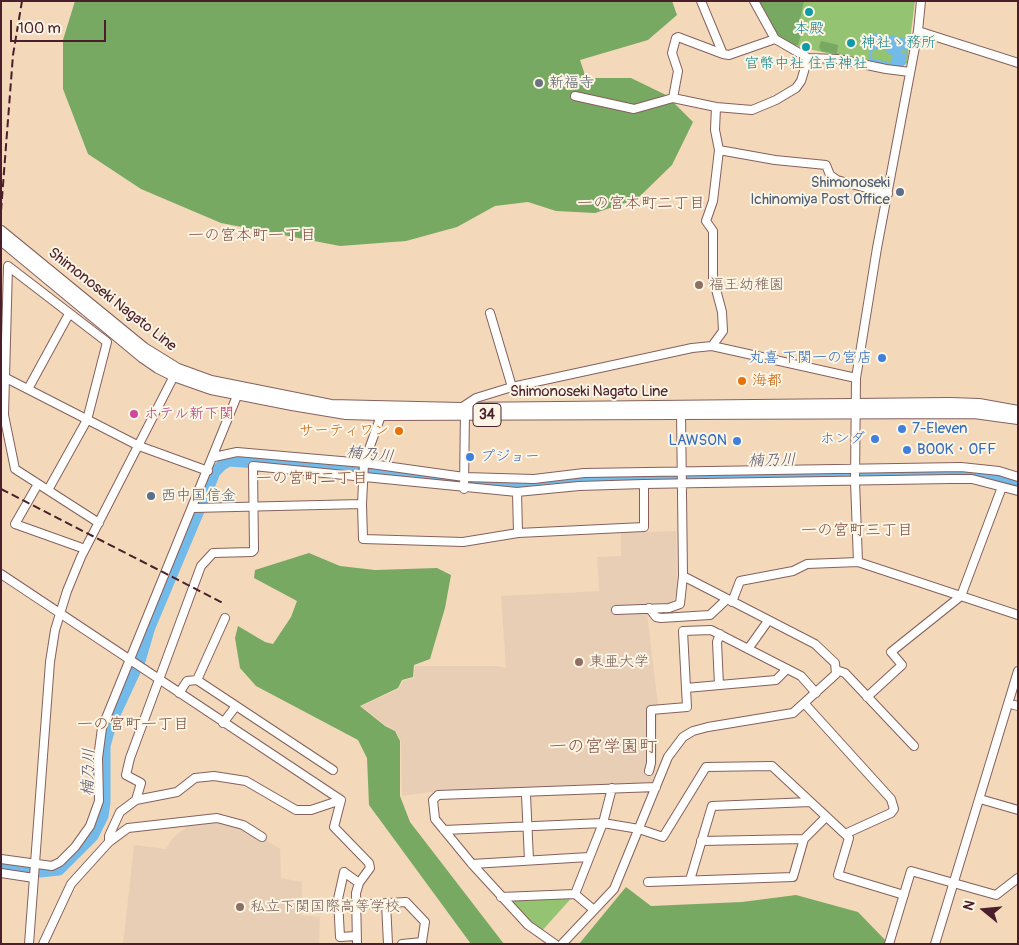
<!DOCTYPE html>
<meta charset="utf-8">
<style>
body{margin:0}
#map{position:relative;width:1019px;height:945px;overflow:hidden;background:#f3d9ba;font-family:Pangolin,sans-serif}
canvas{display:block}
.frame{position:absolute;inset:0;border:2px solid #4a1f2b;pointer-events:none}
.north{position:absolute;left:959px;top:885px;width:50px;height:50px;-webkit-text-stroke:4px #fcf5e5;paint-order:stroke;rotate:287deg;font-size:14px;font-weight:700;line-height:20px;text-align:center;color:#4a1f2b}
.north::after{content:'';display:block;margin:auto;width:18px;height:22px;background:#4a1f2b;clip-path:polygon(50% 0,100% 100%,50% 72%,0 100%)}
.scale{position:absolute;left:10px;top:20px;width:96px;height:22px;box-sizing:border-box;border:2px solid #4a1f2b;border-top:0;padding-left:6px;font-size:15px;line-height:18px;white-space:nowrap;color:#4a1f2b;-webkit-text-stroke:4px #fcf5e5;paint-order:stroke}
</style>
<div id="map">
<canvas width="1019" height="945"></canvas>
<div class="frame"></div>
<div class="north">N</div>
<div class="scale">100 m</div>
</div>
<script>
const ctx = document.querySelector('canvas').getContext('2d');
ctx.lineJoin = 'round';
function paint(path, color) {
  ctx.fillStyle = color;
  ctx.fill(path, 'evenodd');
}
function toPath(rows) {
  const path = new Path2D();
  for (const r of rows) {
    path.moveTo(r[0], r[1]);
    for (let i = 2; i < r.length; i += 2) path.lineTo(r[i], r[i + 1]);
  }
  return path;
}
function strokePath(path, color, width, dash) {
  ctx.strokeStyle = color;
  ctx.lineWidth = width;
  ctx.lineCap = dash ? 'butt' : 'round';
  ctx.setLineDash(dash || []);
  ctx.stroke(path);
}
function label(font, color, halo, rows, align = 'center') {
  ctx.font = font + ' Pangolin,"Klee One",sans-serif';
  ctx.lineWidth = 4;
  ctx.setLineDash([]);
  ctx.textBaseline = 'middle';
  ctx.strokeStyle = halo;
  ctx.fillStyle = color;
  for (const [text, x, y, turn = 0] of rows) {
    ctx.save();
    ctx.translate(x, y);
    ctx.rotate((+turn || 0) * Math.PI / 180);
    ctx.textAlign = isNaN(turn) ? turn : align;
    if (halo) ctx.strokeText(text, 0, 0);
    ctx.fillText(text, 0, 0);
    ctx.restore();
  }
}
paint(toPath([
 [676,531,677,591,674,600,668,603,646,604,658,705,657,764,651,785,431,792,402,796,401,741,395,730,385,725,361,706,399,689,403,681,414,678,415,666,498,666,506,668,501,596,599,591,597,557,621,556,621,533],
 [196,819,243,825,280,849,281,878,302,882,301,915,320,917,319,944,123,944,134,845,166,849,172,839]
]), '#e9ceb6');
paint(toPath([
 [757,1,915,1,907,63,901,67,871,63,791,45],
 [575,894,540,933,501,897]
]), '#94c371');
paint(toPath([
 [75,1,672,1,677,15,648,40,580,60,586,78,631,78,666,95,693,122,672,165,637,199,595,213,556,211,528,202,495,206,457,227,406,241,340,246,221,223,141,189,88,154,63,89,63,40],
 [758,1,804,1,799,24,802,31,798,45,791,45,774,33],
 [821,41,838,45,837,54,821,51,819,47],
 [309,553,340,566,375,570,437,568,451,575,445,608,430,659,414,665,413,677,402,680,398,688,360,706,385,726,395,731,400,741,400,796,410,822,504,944,471,944,369,805,367,758,358,740,256,686,240,668,235,638,238,626,265,642,273,644,291,617,297,601,254,578,255,570],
 [626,887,651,906,742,902,796,895,858,912,889,944,579,944]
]), '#77a963');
paint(toPath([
 [873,33,888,37,889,35,908,39,908,51,902,50,902,54,907,53,905,65,901,67,872,64,869,61,870,37],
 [884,45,886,46,885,51,893,56,890,63,871,58,873,49,883,50]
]), '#71bae9');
strokePath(toPath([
 [1,867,40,872,59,870,93,836,103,816,105,803,105,746,112,721,140,661,150,627,209,487,215,472,222,465,229,461,358,470,507,486,546,485,569,481,966,473,1018,484]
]), '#71bae9', 11);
const minor = toPath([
 [701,1,723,54,729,55,775,39],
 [754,1,775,39,808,58,838,59,886,69,910,72],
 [918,31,1018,63],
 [575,96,634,109,673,98,716,107,752,110,776,100,796,88,801,81,808,58],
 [673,98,678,71,672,53,676,38,678,37,723,54],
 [719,150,775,160,826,165,830,175,837,180,888,194],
 [490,313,512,387],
 [712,346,723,331,722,312,713,278,713,231,706,221,713,201,719,150,715,130,716,107],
 [4,377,139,446,208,471],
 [28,389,69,314],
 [461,408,476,398,512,387,692,348,712,346,856,378],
 [214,457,237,452,364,463,464,477,534,479,584,473,961,467,999,471,1018,477],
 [38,484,15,524,85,549],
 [464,489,465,410],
 [48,490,87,420,107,342,8,266,4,415,15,469,99,523],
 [517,492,518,533],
 [362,504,363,539,463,542,518,533,644,527,644,484],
 [193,508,362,504,364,463,383,410],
 [858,562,855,481,856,378,877,248,918,31,921,1],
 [1,574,341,800],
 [732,602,740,581,793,571,807,564,858,562,1018,615],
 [649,608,656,617,661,618,710,615,727,599],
 [616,610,669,608,680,604,683,576],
 [748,649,768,621],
 [836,670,845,673,914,746],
 [197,680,225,618],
 [719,685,717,642,720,634],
 [686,688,776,680,787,669],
 [179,693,187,681,197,680,333,770],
 [867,697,902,665,891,652,961,596,1002,487],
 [1014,705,1018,706],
 [223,723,236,706],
 [649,771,651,763,651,710,687,707,683,631,711,630,801,676,816,693],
 [526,795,529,860],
 [980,799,1018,810],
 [136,800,141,783,126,775,130,758,201,566,213,553,252,552,254,550,253,466,517,492,579,486,644,484,951,479,972,479,1018,491],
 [341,800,334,827,369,863,370,868,359,883,356,893,357,944],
 [444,830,603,823,639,829,663,837,706,767,772,766,845,834,891,813,894,809,891,799,804,703],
 [845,834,849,838,838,875,904,895],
 [701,841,804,839,826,817],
 [109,842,109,836,120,812,136,800,177,792,195,778,214,776,246,781,296,810,311,810,341,800],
 [1,859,52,866,60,862,75,847,90,826,99,801,98,758,102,728,239,391],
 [472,864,589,857],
 [1,873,34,878],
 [690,880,712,806,810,802],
 [648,882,793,877,804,839],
 [575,894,603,823,612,788],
 [501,897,575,894,594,910],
 [386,903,388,944],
 [355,905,406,902,425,922,422,942,402,944],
 [356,936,340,937,338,899,344,872,359,883],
 [29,944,50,662,55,630,67,591,81,557,176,372],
 [43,944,71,884,109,842,128,828,217,818,243,825,262,837],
 [555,944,528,925,472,864,435,819,433,800,438,795,656,787],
 [562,944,614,889,668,757,683,737,693,731,708,727,793,713,836,674,835,663,815,644,683,576,681,411],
 [889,944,911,871,996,895,1018,878],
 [935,944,1018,671]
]);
const major = toPath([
 [1,231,144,348,178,369,211,381,331,405,461,408,950,403,979,404,1018,411],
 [1,240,142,357,158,368,174,376,211,389,292,405,346,414,381,415,974,413,1018,419]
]);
strokePath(minor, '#85605d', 10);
strokePath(major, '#85605d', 12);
strokePath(minor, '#fff', 8);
strokePath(major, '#fff', 10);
strokePath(toPath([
 [1,211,13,55,22,1],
 [1,489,223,603]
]), '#4a1f2b', 2, [8, 4]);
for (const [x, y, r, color] of [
 [809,12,5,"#0f9aa8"],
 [851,43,5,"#0f9aa8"],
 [806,47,5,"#0f9aa8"],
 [539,83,5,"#6b7280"],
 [900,192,5,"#5c6f8a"],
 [699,285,5,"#8d6e63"],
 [882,358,5,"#3f7fe0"],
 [742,381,5,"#e8710a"],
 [134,414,5,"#d1479c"],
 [902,429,5,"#3f7fe0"],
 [399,431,5,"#e8710a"],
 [875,439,5,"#3f7fe0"],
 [737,441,5,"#3f7fe0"],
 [907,450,5,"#3f7fe0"],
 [470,457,5,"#3f7fe0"],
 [151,496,5,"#5c6f8a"],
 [579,662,5,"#8d6e63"],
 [240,907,5,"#8d6e63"]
]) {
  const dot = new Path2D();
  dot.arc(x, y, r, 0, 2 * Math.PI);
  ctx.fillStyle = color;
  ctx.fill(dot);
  strokePath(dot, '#fcf5e5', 2);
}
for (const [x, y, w] of [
 [487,415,28]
]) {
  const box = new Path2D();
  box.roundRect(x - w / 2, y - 11.5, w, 23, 4);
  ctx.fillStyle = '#fcf5e5';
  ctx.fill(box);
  strokePath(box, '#4a1f2b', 1);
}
label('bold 14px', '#4a1f2b', null, [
 ["34",487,415]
]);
label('15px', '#0d838f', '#fcf5e5', [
 ["本殿",809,29],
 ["神社ゝ務所",861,43,"left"],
 ["官幣中社 住吉神社",806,64]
]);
label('15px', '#5b616d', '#fcf5e5', [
 ["新福寺",549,83]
], 'left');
label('15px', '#4e5e75', '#fcf5e5', [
 ["Shimonoseki",890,183],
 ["Ichinomiya Post Office",890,200],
 ["西中国信金",161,496,"left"]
], 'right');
label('15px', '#785e54', '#fcf5e5', [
 ["福王幼稚園",709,285],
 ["東亜大学",589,662],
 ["私立下関国際高等学校",250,907]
], 'left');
label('15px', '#4a1f2b', '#fcf5e5', [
 ["Shimonoseki Nagato Line",112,300,38],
 ["Shimonoseki Nagato Line",589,392]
]);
label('15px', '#366cbe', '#fcf5e5', [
 ["丸喜 下関一の宮店",872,358],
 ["7-Eleven",912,429,"left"],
 ["ホンダ",865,439],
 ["LAWSON",727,441],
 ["BOOK・OFF",917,450,"left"],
 ["プジョー",480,457,"left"]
], 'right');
label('15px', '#c56008', '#fcf5e5', [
 ["海都",752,381],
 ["サーティワン",389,431,"right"]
], 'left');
label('15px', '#b23c85', '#fcf5e5', [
 ["ホテル新下関",144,414]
], 'left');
label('16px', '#804e41', '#fcf5e5', [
 ["一の宮本町二丁目",641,204],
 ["一の宮本町一丁目",252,236],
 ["一の宮町二丁目",312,479],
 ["一の宮町三丁目",857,531],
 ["一の宮町一丁目",133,725]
]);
label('italic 16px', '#58556e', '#fcf5e5', [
 ["楠乃川",370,455,6],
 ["楠乃川",772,461,-1],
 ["楠乃川",89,772,-88]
]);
label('18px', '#804e41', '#fcf5e5', [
 ["一の宮学園町",603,747]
]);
</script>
